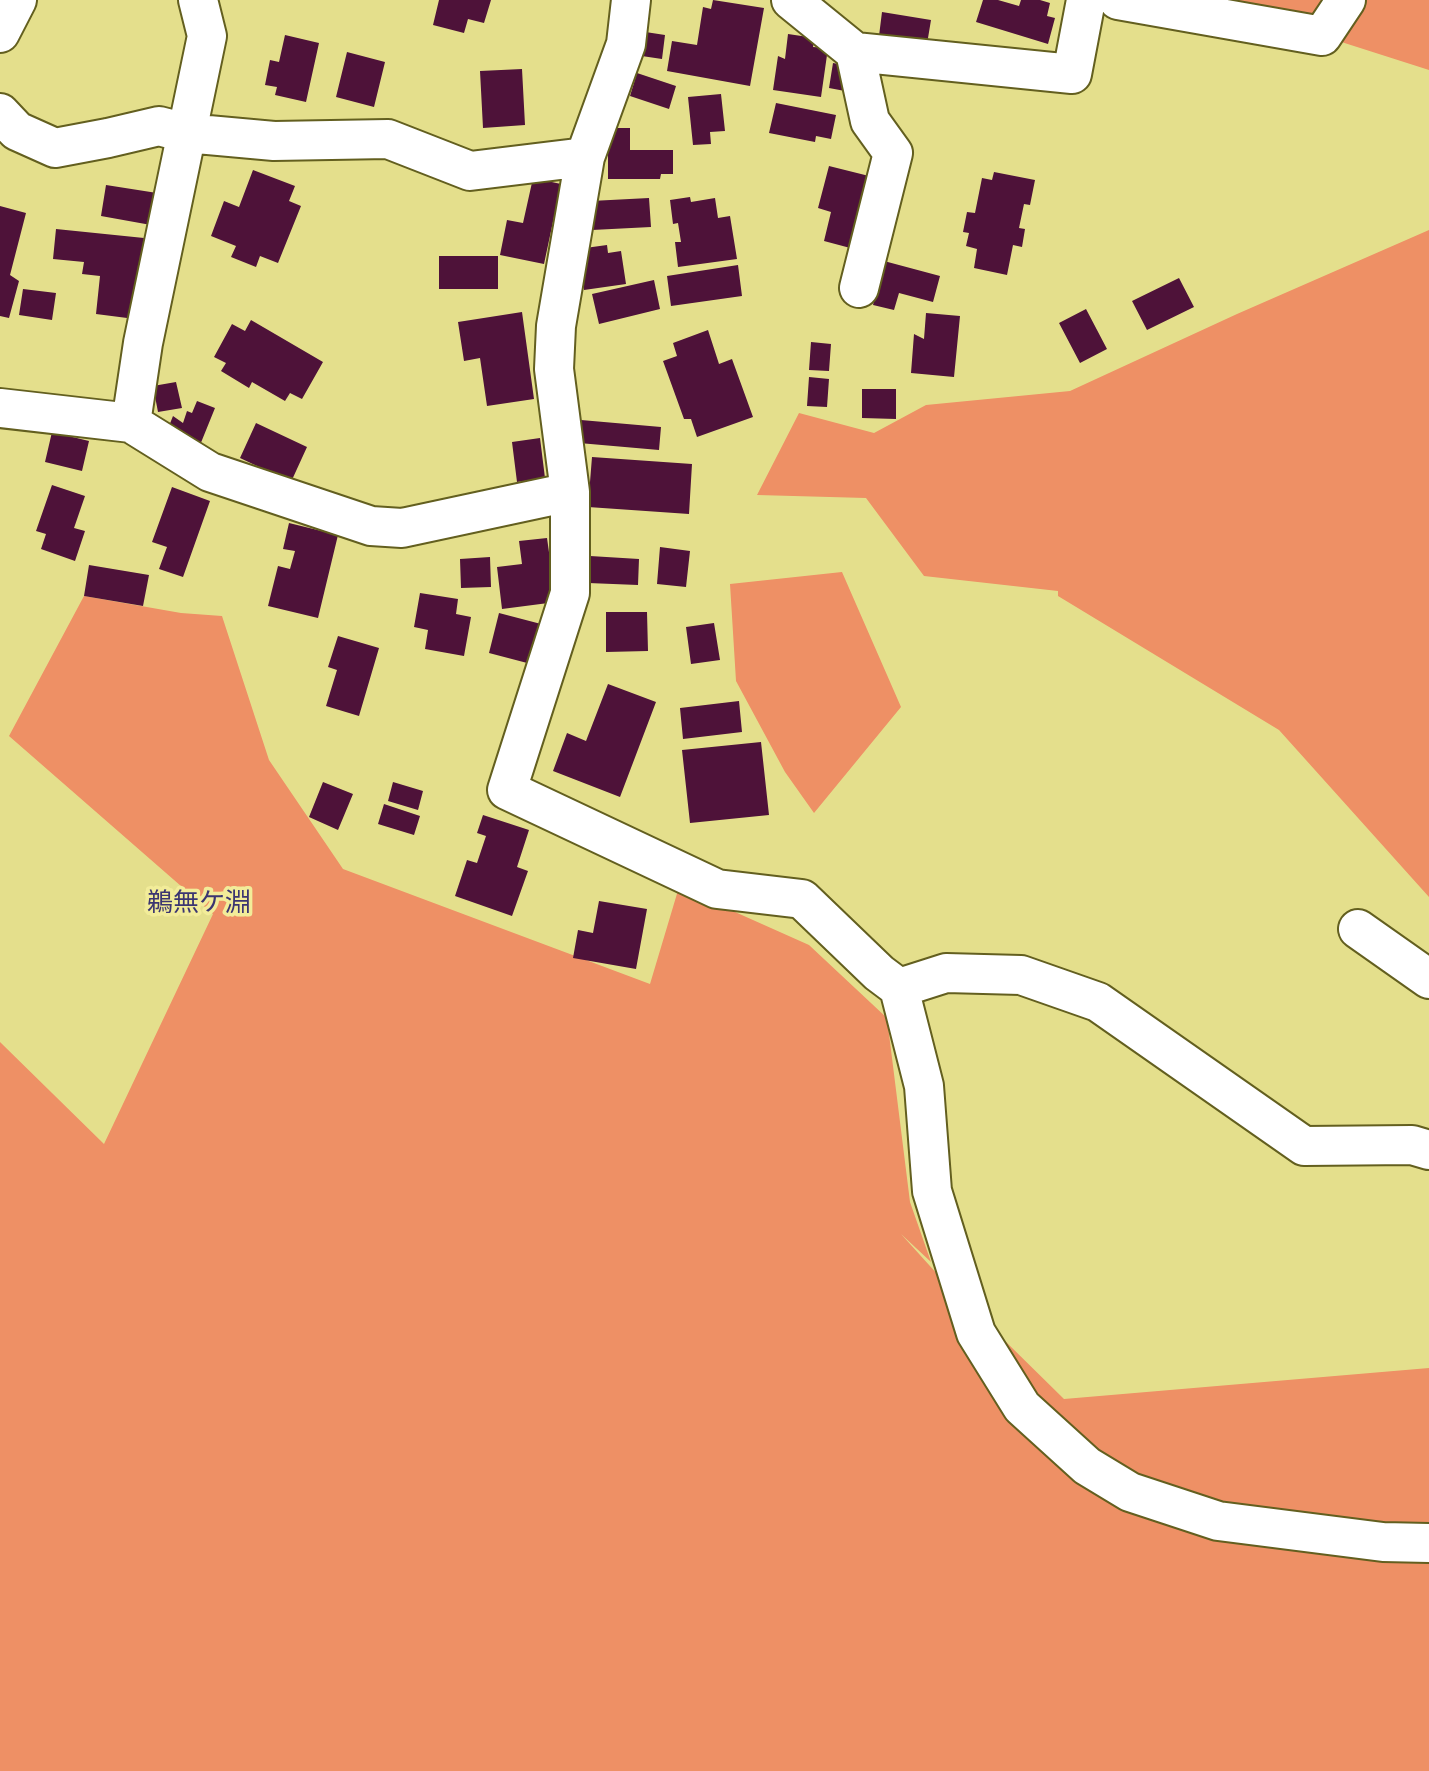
<!DOCTYPE html>
<meta charset="utf-8">
<style>
body{margin:0}
canvas{display:block;background:#e4df8c}
</style>
<canvas width="1429" height="1771"></canvas>
<script>
const ctx = document.querySelector('canvas').getContext('2d');
ctx.lineJoin = 'round';
function paint(path, color) {
  ctx.fillStyle = color;
  ctx.fill(path, 'evenodd');
}
function toPath(rows) {
  const path = new Path2D();
  for (const r of rows) {
    path.moveTo(r[0], r[1]);
    for (let i = 2; i < r.length; i += 2) path.lineTo(r[i], r[i + 1]);
  }
  return path;
}
function strokePath(path, color, width, dash) {
  ctx.strokeStyle = color;
  ctx.lineWidth = width;
  ctx.lineCap = dash ? 'butt' : 'round';
  ctx.setLineDash(dash || []);
  ctx.stroke(path);
}
function label(font, color, halo, rows, align = 'center') {
  ctx.font = font + ' "PT Serif","Noto Sans JP",serif';
  ctx.lineWidth = 7;
  ctx.setLineDash([]);
  ctx.textBaseline = 'middle';
  ctx.strokeStyle = halo;
  ctx.fillStyle = color;
  for (const [text, x, y, turn = 0] of rows) {
    ctx.save();
    ctx.translate(x, y);
    ctx.rotate((+turn || 0) * Math.PI / 180);
    ctx.textAlign = isNaN(turn) ? turn : align;
    if (halo) ctx.strokeText(text, 0, 0);
    ctx.fillText(text, 0, 0);
    ctx.restore();
  }
}
paint(toPath([
 [1210,0,1429,0,1429,70,1235,8],
 [1429,230,1429,897,1279,730,1058,596,1058,591,924,576,866,498,757,495,799,413,874,433,926,405,1070,391,1237,314],
 [842,572,901,707,814,813,785,772,736,681,730,584],
 [84,596,181,613,222,616,269,760,343,869,650,984,679,887,809,945,887,1018,910,1202,931,1262,901,1234,939,1276,1064,1399,1429,1368,1429,1771,0,1771,0,1042,104,1144,213,914,9,736]
]), '#ee9065');
paint(toPath([
 [439,0,491,0,484,23,468,19,464,33,433,25],
 [713,0,764,8,750,86,667,71,672,41,697,45,703,7,711,9],
 [983,0,998,0,1019,6,1021,0,1040,0,1050,3,1047,16,1055,18,1048,44,976,22],
 [882,12,931,20,927,44,879,36],
 [639,31,665,35,662,59,635,55],
 [788,34,815,38,813,47,828,48,821,97,773,90,778,56,785,59],
 [285,35,319,43,306,102,275,95,277,87,265,85,270,60,279,62],
 [347,52,385,62,374,107,336,97],
 [833,63,849,66,845,91,829,88],
 [522,69,525,125,483,128,480,71],
 [637,73,676,86,669,109,630,96],
 [721,94,725,131,710,132,711,144,693,145,688,97],
 [776,103,836,115,831,139,816,136,815,142,769,133],
 [608,128,630,128,630,150,673,150,673,174,661,174,660,179,608,179],
 [829,166,873,177,854,249,824,241,831,212,818,208],
 [253,170,295,186,289,201,301,206,278,263,260,256,256,267,231,257,236,246,211,236,224,201,239,207],
 [994,172,1035,180,1030,205,1024,204,1019,228,1025,229,1022,247,1013,245,1007,275,974,268,977,249,966,246,969,233,963,232,967,212,975,213,982,178,992,180],
 [533,178,561,184,544,264,500,255,507,220,523,223],
 [106,185,157,193,151,225,101,216],
 [690,197,691,202,715,198,718,218,730,216,737,259,678,267,675,242,681,242,678,223,673,224,670,200],
 [649,198,651,227,592,230,591,201],
 [0,206,26,213,10,275,19,281,9,318,0,316],
 [56,229,144,238,135,319,96,314,100,276,82,274,84,262,53,259],
 [607,245,608,253,621,251,626,284,584,290,578,249],
 [439,256,498,256,498,289,439,289],
 [884,261,940,276,933,302,899,293,894,310,873,305],
 [738,265,742,296,671,306,667,276],
 [1179,278,1194,307,1147,330,1132,301],
 [654,280,660,309,599,324,592,294],
 [23,289,56,293,52,320,19,315],
 [1086,309,1107,349,1080,363,1059,323],
 [522,312,534,399,487,406,480,358,464,361,458,322],
 [926,313,960,316,954,377,911,373,914,334,924,339],
 [251,320,323,362,302,399,290,393,285,401,252,382,249,388,221,371,226,363,214,357,232,324,245,331],
 [708,330,719,364,732,359,753,417,697,437,691,419,684,419,663,361,677,356,673,343],
 [811,342,831,344,829,371,809,370],
 [809,377,829,379,827,407,807,406],
 [176,382,182,408,158,412,153,386],
 [862,389,896,389,896,419,862,418],
 [197,401,215,408,198,450,165,436,173,416,183,423,187,411,192,413],
 [581,420,661,427,659,450,579,443],
 [256,423,307,447,291,482,240,458],
 [52,432,89,441,82,471,45,462],
 [540,438,545,478,517,482,512,442],
 [592,457,692,464,689,514,588,507],
 [52,485,85,496,74,528,85,531,75,561,41,549,46,534,36,531],
 [172,487,210,501,183,577,159,569,167,547,152,542],
 [289,523,338,535,318,618,268,606,278,566,290,569,295,551,283,549],
 [547,538,556,602,502,609,497,567,522,564,519,541],
 [660,547,690,551,686,587,657,584],
 [590,556,639,559,638,585,588,583],
 [490,557,491,587,461,588,460,559],
 [89,565,149,575,143,606,84,596],
 [420,593,458,599,456,614,471,617,464,656,425,649,428,630,414,627],
 [606,612,647,612,648,651,606,652],
 [499,613,541,624,531,664,489,653],
 [714,623,720,660,691,664,686,627],
 [338,636,379,648,359,716,326,706,337,670,328,667],
 [608,684,656,702,620,797,553,771,567,733,586,741],
 [739,701,742,732,683,739,680,708],
 [761,742,769,815,690,823,682,750],
 [323,782,353,794,338,830,309,817],
 [393,782,423,791,418,810,388,801],
 [384,804,420,816,414,835,378,824],
 [483,815,529,830,517,867,528,871,512,916,455,896,467,860,477,863,486,836,477,833],
 [599,901,647,909,636,969,573,958,578,930,593,933]
]), '#4e1239');
const minor = toPath([
 [631,0,626,44,585,157,556,326,554,369,570,492,570,593,507,790,717,889,802,899,879,973,899,988,946,973,1021,975,1098,1002,1304,1146,1412,1145,1429,1150],
 [791,0,855,52,870,121,893,153,859,288],
 [1118,0,1322,36,1346,0],
 [0,33,17,0],
 [855,52,1072,74,1086,0],
 [0,113,17,131,55,148,108,138,159,126,186,133,274,141,388,139,470,171,585,157],
 [0,408,131,423,210,472,371,526,402,528,570,492],
 [131,423,143,343,207,36,198,0],
 [1358,929,1429,979],
 [899,988,924,1086,932,1191,976,1333,1022,1407,1087,1466,1130,1492,1218,1521,1383,1542,1429,1543]
]);
strokePath(minor, '#635f1f', 42);
strokePath(minor, '#fff', 38);
label('26px', '#3b3571', '#f2ec99', [
 ["鵜無ケ淵",199,904]
]);
</script>
